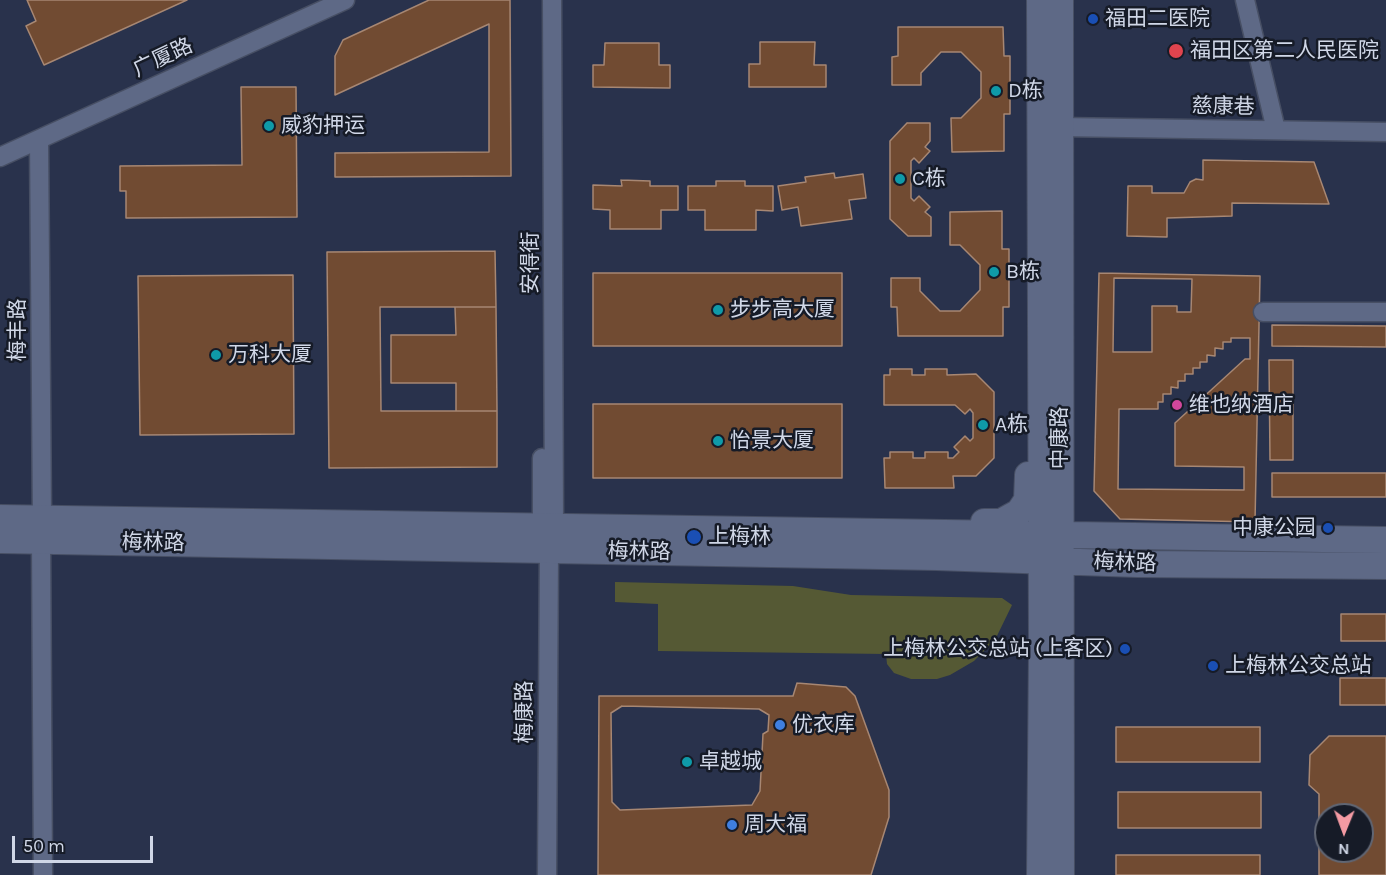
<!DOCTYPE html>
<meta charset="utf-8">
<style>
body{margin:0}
#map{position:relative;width:1386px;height:875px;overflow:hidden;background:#29324c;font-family:Karla,sans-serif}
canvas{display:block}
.north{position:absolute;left:1314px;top:803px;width:60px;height:60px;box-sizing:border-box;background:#161b27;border:2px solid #606674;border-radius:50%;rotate:181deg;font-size:16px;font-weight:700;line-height:24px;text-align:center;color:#d0d7e7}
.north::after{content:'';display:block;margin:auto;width:21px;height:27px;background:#f49aa3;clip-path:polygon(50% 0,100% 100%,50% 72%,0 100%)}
.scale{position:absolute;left:12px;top:836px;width:141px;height:27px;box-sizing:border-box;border:3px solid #d0d7e7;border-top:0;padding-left:8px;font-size:18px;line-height:21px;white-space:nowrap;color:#d0d7e7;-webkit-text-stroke:4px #161b27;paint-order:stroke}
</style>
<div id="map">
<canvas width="1386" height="875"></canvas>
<div class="north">N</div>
<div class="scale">50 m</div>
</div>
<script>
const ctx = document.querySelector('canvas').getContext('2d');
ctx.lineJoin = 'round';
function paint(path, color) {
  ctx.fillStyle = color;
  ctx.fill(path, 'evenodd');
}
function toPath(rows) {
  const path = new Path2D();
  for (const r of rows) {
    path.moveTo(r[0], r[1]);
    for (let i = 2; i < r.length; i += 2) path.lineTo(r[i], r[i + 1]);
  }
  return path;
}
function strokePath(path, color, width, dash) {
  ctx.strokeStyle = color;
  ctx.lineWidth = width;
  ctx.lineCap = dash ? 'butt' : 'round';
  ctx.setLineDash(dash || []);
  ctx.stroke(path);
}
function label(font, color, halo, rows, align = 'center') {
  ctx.font = font + ' Karla,"Noto Sans SC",sans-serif';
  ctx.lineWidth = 5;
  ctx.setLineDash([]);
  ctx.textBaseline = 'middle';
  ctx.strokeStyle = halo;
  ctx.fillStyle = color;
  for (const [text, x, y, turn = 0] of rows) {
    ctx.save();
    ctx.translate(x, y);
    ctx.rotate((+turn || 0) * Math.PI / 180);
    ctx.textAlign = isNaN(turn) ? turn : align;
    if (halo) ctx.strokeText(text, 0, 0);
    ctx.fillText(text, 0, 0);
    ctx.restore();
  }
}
paint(toPath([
 [615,582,793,586,851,595,1002,598,1012,605,995,640,974,661,950,675,937,679,911,679,894,673,887,664,886,654,658,651,658,604,615,602]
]), '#555934');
const building = toPath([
 [27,0,187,0,44,65,26,26,36,21,27,0],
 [429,0,510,0,511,176,335,177,335,153,489,152,489,24,335,95,335,56,343,40,429,0],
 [898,27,1003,27,1004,56,1010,56,1010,114,1004,114,1004,151,952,152,951,118,961,118,981,98,981,72,961,52,941,52,921,73,921,85,892,85,892,57,898,56,898,27],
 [760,42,815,42,814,65,826,65,826,87,749,87,749,64,760,64,760,42],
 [605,43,659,43,659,65,670,65,670,88,593,87,593,65,604,65,605,43],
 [241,87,296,87,297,217,126,218,126,191,120,191,120,166,242,165,241,87],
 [907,123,930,123,930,141,925,147,930,151,919,163,914,158,911,161,911,198,914,201,919,196,930,207,925,212,931,217,931,236,908,236,890,219,890,141,907,123],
 [1203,160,1314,162,1329,204,1232,203,1232,216,1167,218,1167,237,1127,236,1128,186,1152,186,1152,193,1184,193,1190,182,1196,179,1203,180,1203,160],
 [834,173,835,178,863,174,866,198,849,200,852,219,801,226,798,207,782,210,778,186,806,182,805,177,834,173],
 [621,180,650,181,650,186,678,186,678,210,661,210,661,229,610,229,610,210,593,209,593,185,622,186,621,180],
 [716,181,745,181,745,186,773,186,773,211,756,210,756,230,705,230,705,210,688,210,688,186,716,186,716,181],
 [1002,211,1002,249,1009,249,1009,307,1003,307,1003,336,898,336,897,307,891,307,891,278,920,278,920,291,940,311,960,311,980,290,980,265,960,245,950,245,950,212,1002,211],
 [495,251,496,307,380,307,381,411,497,411,497,467,329,468,327,252,495,251],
 [593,273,842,273,842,346,593,346,593,273],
 [1099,273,1260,276,1255,522,1120,519,1094,491,1099,273],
 [293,275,294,434,140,435,138,276,293,275],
 [1114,278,1192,279,1191,312,1177,312,1177,306,1152,306,1152,352,1113,352,1114,278],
 [455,307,496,307,497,411,456,411,456,383,391,383,391,335,456,335,455,307],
 [1272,325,1386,326,1386,347,1272,346,1272,325],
 [1231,338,1250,338,1250,359,1245,359,1175,423,1175,466,1244,467,1244,490,1118,489,1119,409,1158,409,1158,402,1163,402,1163,394,1171,394,1171,387,1178,388,1178,381,1185,381,1185,374,1193,374,1193,368,1200,368,1200,362,1207,362,1207,355,1215,356,1215,348,1223,349,1223,342,1231,342,1231,338],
 [1269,360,1293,360,1293,460,1270,460,1269,360],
 [890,369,912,369,912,375,925,375,925,369,947,369,947,375,976,374,994,392,994,458,976,476,953,476,954,488,885,488,884,458,890,458,890,452,913,452,913,458,925,458,925,452,948,452,948,458,953,458,959,452,954,447,965,436,970,441,973,438,973,413,970,409,965,414,955,405,884,405,884,375,890,375,890,369],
 [593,404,842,404,842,478,593,478,593,404],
 [1272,473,1386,473,1386,497,1272,497,1272,473],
 [1341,614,1386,614,1386,641,1341,641,1341,614],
 [1340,678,1386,678,1386,705,1340,705,1340,678],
 [797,683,846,687,855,696,889,790,889,817,871,875,598,875,599,696,793,696,797,683],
 [622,706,759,709,769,715,768,731,763,734,760,791,752,805,620,810,612,802,611,713,622,706],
 [1116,727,1260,727,1260,762,1116,762,1116,727],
 [1329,736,1386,736,1386,875,1319,875,1319,794,1309,785,1310,755,1329,736],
 [1326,815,1362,815,1362,851,1326,851,1326,815],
 [1118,792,1261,792,1261,828,1118,828,1118,792],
 [1116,855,1260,855,1260,875,1116,875,1116,855]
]);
paint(building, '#714b32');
strokePath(building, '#a78773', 1.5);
const street = toPath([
 [552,0,554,526],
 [1245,0,1276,130],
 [1060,127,1386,132],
 [39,140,42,520],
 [0,157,345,0],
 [1263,312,1386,312],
 [542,458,542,526],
 [41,541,43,875],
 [547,875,549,550]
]);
const secondary = toPath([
 [1060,0,1061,875],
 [0,518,1386,540],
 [984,522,1001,522,1019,512,1027,500,1028,475],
 [0,540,936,557,1137,564,1386,566],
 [1040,875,1042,650,1040,0]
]);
strokePath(street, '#474f64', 21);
strokePath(secondary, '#474f64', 28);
strokePath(street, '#5e6986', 18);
strokePath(secondary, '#5e6986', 26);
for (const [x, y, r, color] of [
 [1093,19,6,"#1a4fb4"],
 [1176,51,8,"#e0444e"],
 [996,91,6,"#0f9aa8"],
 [269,126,6,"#0f9aa8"],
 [900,179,6,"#0f9aa8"],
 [994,272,6,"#0f9aa8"],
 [718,310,6,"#0f9aa8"],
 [216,355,6,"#0f9aa8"],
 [1177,405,6,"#d1479c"],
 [983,425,6,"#0f9aa8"],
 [718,441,6,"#0f9aa8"],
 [1328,528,6,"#1a4fb4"],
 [694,537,8,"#1a4fb4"],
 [1125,649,6,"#1a4fb4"],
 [1213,666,6,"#1a4fb4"],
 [780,725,6,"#3f7fe0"],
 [687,762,6,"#0f9aa8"],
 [732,825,6,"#3f7fe0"]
]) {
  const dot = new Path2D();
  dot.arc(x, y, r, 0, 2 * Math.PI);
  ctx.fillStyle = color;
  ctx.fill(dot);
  strokePath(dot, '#161b27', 2);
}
label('21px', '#d0d7e7', '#161b27', [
 ["福田二医院",1105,19],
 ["福田区第二人民医院",1190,51],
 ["D栋",1008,91],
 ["威豹押运",281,126],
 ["C栋",912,179],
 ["B栋",1006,272],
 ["步步高大厦",730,310],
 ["万科大厦",228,355],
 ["维也纳酒店",1189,405],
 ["A栋",995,425],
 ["怡景大厦",730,441],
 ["中康公园",1316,528,"right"],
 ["上梅林",708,537],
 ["上梅林公交总站 (上客区)",1113,649,"right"],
 ["上梅林公交总站",1225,666],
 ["优衣库",792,725],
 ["卓越城",699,762],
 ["周大福",744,825]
], 'left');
label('21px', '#d0d7e7', '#161b27', [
 ["广厦路",163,58,-25],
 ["慈康巷",1223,107,1],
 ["安得街",531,263,-90],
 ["梅丰路",18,330,-90],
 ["中康路",1060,438,-90],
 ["梅林路",153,543,1],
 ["梅林路",639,552,1],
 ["梅林路",1125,563,2],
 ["梅康路",525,712,-90]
]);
</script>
